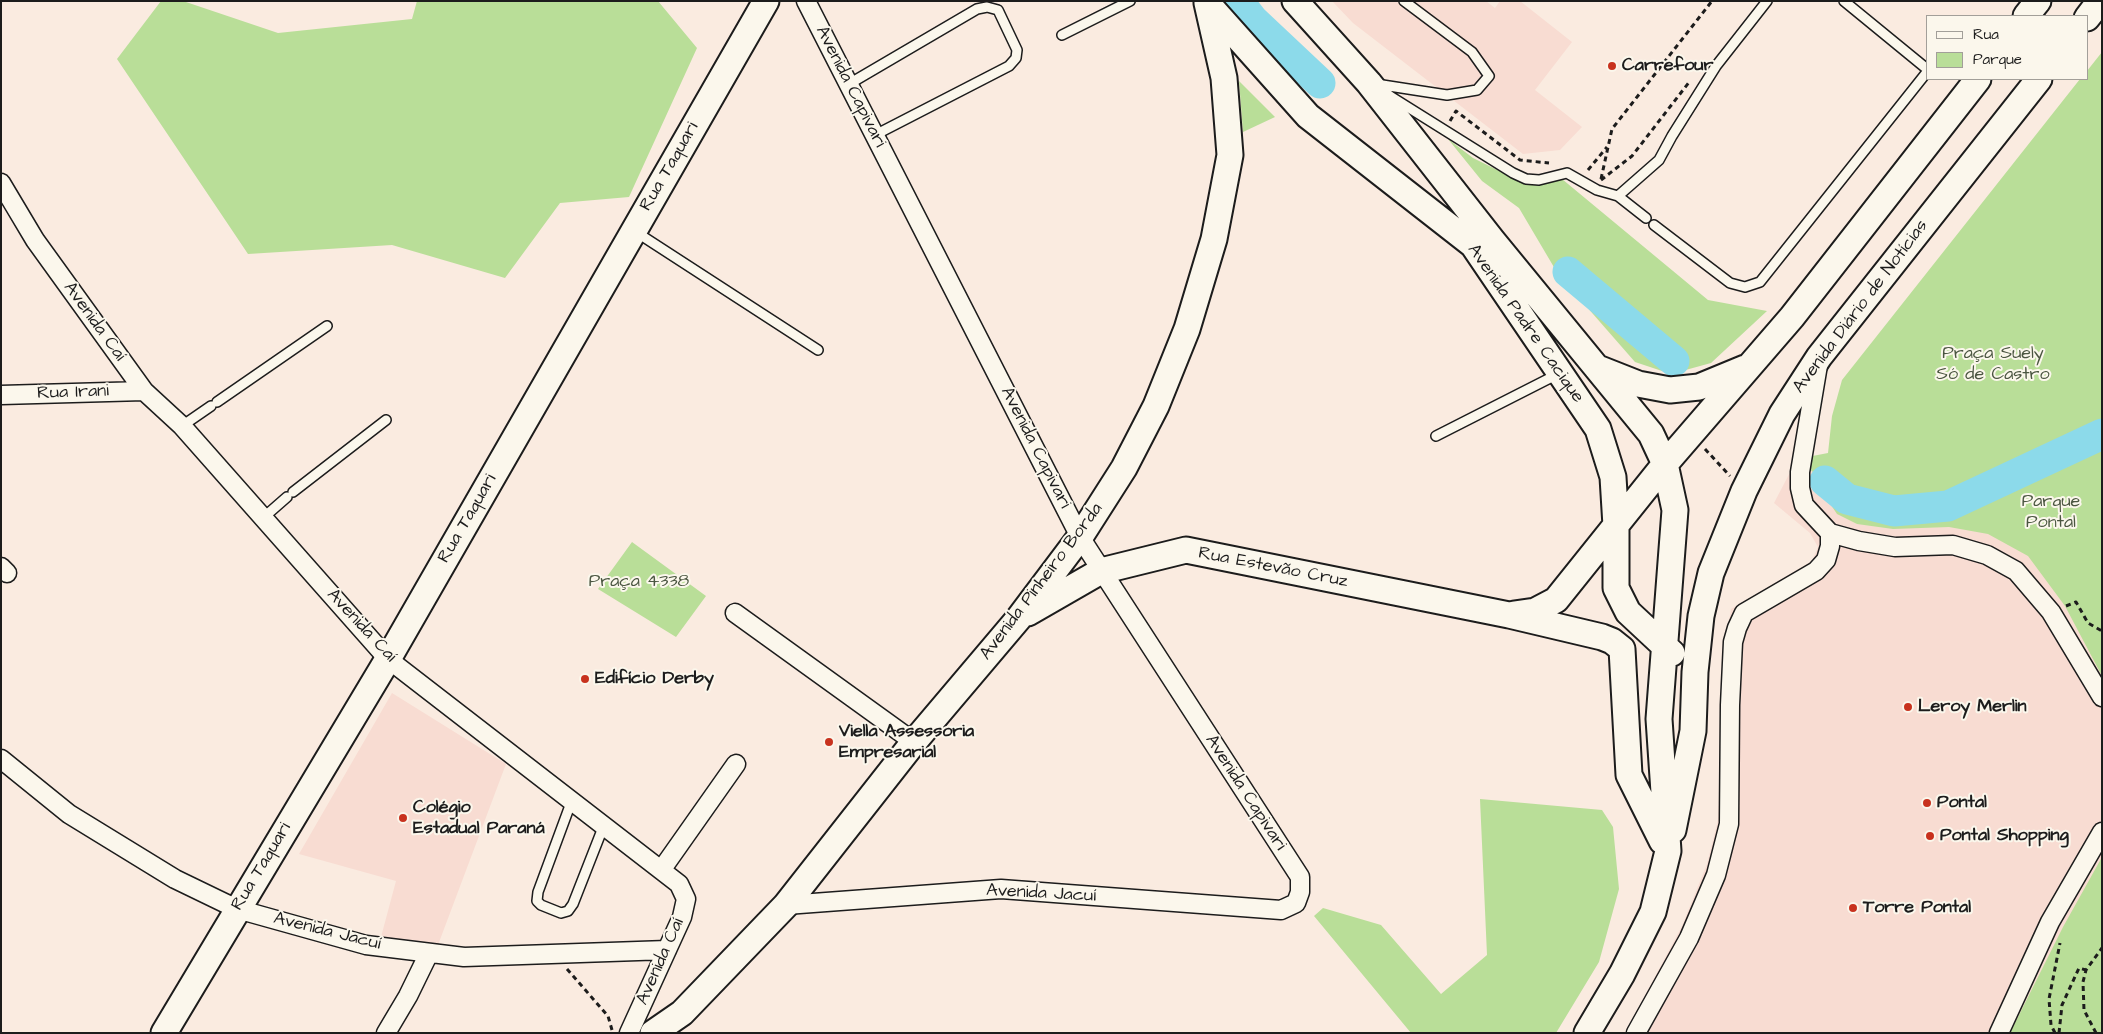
<!DOCTYPE html>
<meta charset="utf-8">
<style>
body{margin:0}
#map{position:relative;width:2103px;height:1034px;overflow:hidden;background:#faebe0;font-family:"Architects Daughter",sans-serif}
canvas{display:block}
.frame{position:absolute;inset:0;border:2px solid #1c1c1c;pointer-events:none}
.legend{position:absolute;left:1926px;top:15px;width:162px;height:65px;box-sizing:border-box;background:#fbf7ec;border:1px solid #a29f99;margin:0;padding:6px 9px;list-style:none;font-size:15px;color:#1c1c1c}
.legend li{display:flex;align-items:center;gap:10px;height:25px}
.legend b{width:25px;border:1px solid #a29f99}
</style>
<div id="map">
<canvas width="2103" height="1034"></canvas>
<div class="frame"></div>
<ul class="legend">
<li><b style="height:6px;background:#fbf7ec"></b>Rua</li>
<li><b style="height:14px;background:#b9de98"></b>Parque</li>
</ul>
</div>
<script>
const ctx = document.querySelector('canvas').getContext('2d');
ctx.lineJoin = 'round';
function paint(path, color) {
  ctx.fillStyle = color;
  ctx.fill(path, 'evenodd');
}
function toPath(rows) {
  const path = new Path2D();
  for (const r of rows) {
    path.moveTo(r[0], r[1]);
    for (let i = 2; i < r.length; i += 2) path.lineTo(r[i], r[i + 1]);
  }
  return path;
}
function strokePath(path, color, width, dash) {
  ctx.strokeStyle = color;
  ctx.lineWidth = width;
  ctx.lineCap = dash ? 'butt' : 'round';
  ctx.setLineDash(dash || []);
  ctx.stroke(path);
}
function label(font, color, halo, rows, align = 'center') {
  ctx.font = font + ' "Architects Daughter",sans-serif';
  ctx.lineWidth = 4;
  ctx.setLineDash([]);
  ctx.textBaseline = 'middle';
  ctx.strokeStyle = halo;
  ctx.fillStyle = color;
  for (const [text, x, y, turn = 0] of rows) {
    ctx.save();
    ctx.translate(x, y);
    ctx.rotate((+turn || 0) * Math.PI / 180);
    ctx.textAlign = isNaN(turn) ? turn : align;
    if (halo) ctx.strokeText(text, 0, 0);
    ctx.fillText(text, 0, 0);
    ctx.restore();
  }
}
paint(toPath([
 [1332,1,1486,1,1495,8,1500,1,1520,1,1572,42,1535,90,1582,127,1560,150,1523,154,1353,23],
 [2102,434,2102,1033,1625,1033,1682,926,1707,864,1718,820,1726,640,1731,609,1812,561,1818,547,1810,533,1774,503,1797,459],
 [392,693,506,764,438,945,381,937,396,881,299,854]
]), '#f8dcd2');
paint(toPath([
 [161,1,183,1,278,33,412,19,417,1,658,1,697,48,629,197,560,203,505,278,392,245,248,254,117,59],
 [2102,52,2102,676,2065,606,2028,556,1988,534,1949,527,1893,529,1857,524,1837,514,1823,493,1824,481,1797,459,1828,453,1832,416,1842,380,2080,79,2087,79,2087,71],
 [1239,81,1275,117,1243,132],
 [1448,139,1473,158,1528,185,1562,179,1708,300,1767,311,1711,363,1671,374,1635,362,1558,274,1519,208,1482,181],
 [632,542,706,596,676,637,598,589],
 [1480,799,1602,810,1613,827,1619,889,1599,962,1556,1033,1411,1033,1314,916,1323,908,1381,925,1441,994,1487,955],
 [2102,857,2102,1033,2010,1033,2063,927]
]), '#b9de98');
strokePath(toPath([
 [1238,1,1253,20,1320,83],
 [1568,272,1674,361],
 [1825,481,1847,499,1894,511,1948,506,2102,434]
]), '#8cdaea', 31);
const lane = toPath([
 [1844,1,1927,69],
 [1062,35,1130,1],
 [849,84,977,9,987,7,998,10,1017,50,1016,58,1009,66,875,135],
 [1376,84,1447,95,1477,90,1489,76,1472,52,1404,1],
 [1390,96,1513,173,1526,179,1539,180,1567,173,1597,190,1618,196,1646,218],
 [1618,196,1659,160,1672,136,1716,66,1767,1],
 [1654,225,1730,283,1745,287,1760,282,1927,72],
 [636,232,818,350],
 [217,402,327,326],
 [182,426,211,406],
 [1436,436,1558,374],
 [293,492,386,420],
 [263,518,287,497],
 [572,800,538,892,537,901,541,905,561,913,568,911,573,904,604,825]
]);
const street = toPath([
 [1,183,35,240,144,391,182,426,388,659,679,884,686,899,682,917,629,1033],
 [1818,365,1800,472,1800,488,1804,505,1830,533,1859,541,1895,547,1953,545,1987,555,2016,571,2051,612,2102,697],
 [1,395,144,391],
 [1,567,7,573],
 [735,613,914,742],
 [1,759,69,814,175,879,237,909,366,945,464,957,667,950],
 [662,869,736,764],
 [786,905,1001,889,1281,910,1296,903,1300,892,1300,877,1080,537,806,1],
 [386,1033,408,996,429,953],
 [1636,1033,1689,938,1716,875,1729,824,1730,705,1733,642,1737,628,1744,613,1816,571,1826,560,1830,546,1830,533],
 [1999,1033,2050,922,2102,832]
]);
const secondary = toPath([
 [1295,1,1369,83,1492,240,1651,434,1665,464,1675,510,1659,719,1668,851,1653,912,1622,974,1587,1033],
 [1208,4,1308,116,1473,245,1598,429,1613,477,1616,526,1616,588,1628,612,1672,653],
 [2026,16,2038,1],
 [2087,18,2100,1],
 [1600,369,1638,384,1670,390,1699,387,1745,368],
 [1028,613,1101,571,1186,550,1509,615,1602,637,1612,641,1622,649,1629,775,1662,841],
 [1514,614,1535,611,1556,600,1665,464,1792,317,1978,79],
 [1673,830,1693,731,1695,672,1701,616,1711,573,1744,491,1782,414,1819,357,2039,79],
 [164,1033,388,659,766,1],
 [653,1033,682,1013,786,905,914,742,1019,618,1080,537,1124,468,1156,406,1187,329,1214,239,1230,155,1224,78,1207,3]
]);
strokePath(lane, '#1c1c1c', 12);
strokePath(street, '#1c1c1c', 21);
strokePath(secondary, '#1c1c1c', 29);
strokePath(toPath([
 [1450,121,1456,111,1520,160,1549,163],
 [1588,170,1607,147],
 [1601,179,1612,129,1712,1],
 [1601,180,1632,156,1690,81],
 [1705,449,1730,476],
 [2066,606,2076,602,2088,623,2102,631],
 [567,969,608,1016,612,1030],
 [2055,1033,2051,1025,2049,999,2060,943],
 [2059,1033,2062,1005,2079,968,2086,970],
 [2096,1033,2084,1010,2083,982,2086,970,2102,948]
]), '#1c1c1c', 3, [5, 4]);
strokePath(lane, '#fbf7ec', 9);
strokePath(street, '#fbf7ec', 18);
strokePath(secondary, '#fbf7ec', 25);
for (const [x, y, r, color] of [
 [1612,66,5,"#c8321e"],
 [585,679,5,"#c8321e"],
 [1908,707,5,"#c8321e"],
 [829,742,5,"#c8321e"],
 [1927,803,5,"#c8321e"],
 [403,818,5,"#c8321e"],
 [1930,836,5,"#c8321e"],
 [1853,908,5,"#c8321e"]
]) {
  const dot = new Path2D();
  dot.arc(x, y, r, 0, 2 * Math.PI);
  ctx.fillStyle = color;
  ctx.fill(dot);
  strokePath(dot, '#fbf7ec', 2);
}
label('bold 18px', '#1c1c1c', '#fbf7ec', [
 ["Carrefour",1622,66],
 ["Edifício Derby",595,679],
 ["Leroy Merlin",1918,707],
 ["Viella Assessoria",839,732],
 ["Empresarial",839,753],
 ["Pontal",1937,803],
 ["Colégio",413,808],
 ["Estadual Paraná",413,829],
 ["Pontal Shopping",1940,836],
 ["Torre Pontal",1863,908]
], 'left');
label('18px', '#1c1c1c', '#fbf7ec', [
 ["Avenida Capivari",850,87,63],
 ["Rua Taquari",670,167,-60],
 ["Avenida Diário de Notícias",1861,307,-53],
 ["Avenida Caí",94,322,54],
 ["Avenida Padre Cacique",1525,324,55],
 ["Rua Irani",73,393,-2],
 ["Avenida Capivari",1035,448,63],
 ["Rua Taquari",468,519,-60],
 ["Rua Estevão Cruz",1273,568,11],
 ["Avenida Pinheiro Borda",1042,582,-53],
 ["Avenida Caí",361,626,47],
 ["Avenida Capivari",1245,793,57],
 ["Rua Taquari",262,867,-59],
 ["Avenida Jacuí",1041,894,3],
 ["Avenida Jacuí",327,932,14],
 ["Avenida Caí",661,962,-66]
]);
label('18px', '#4b5641', '#fbf7ec', [
 ["Praça Suely",1993,354],
 ["Só de Castro",1993,375],
 ["Parque",2051,502],
 ["Pontal",2051,523],
 ["Praça 4338",639,582]
]);
</script>
